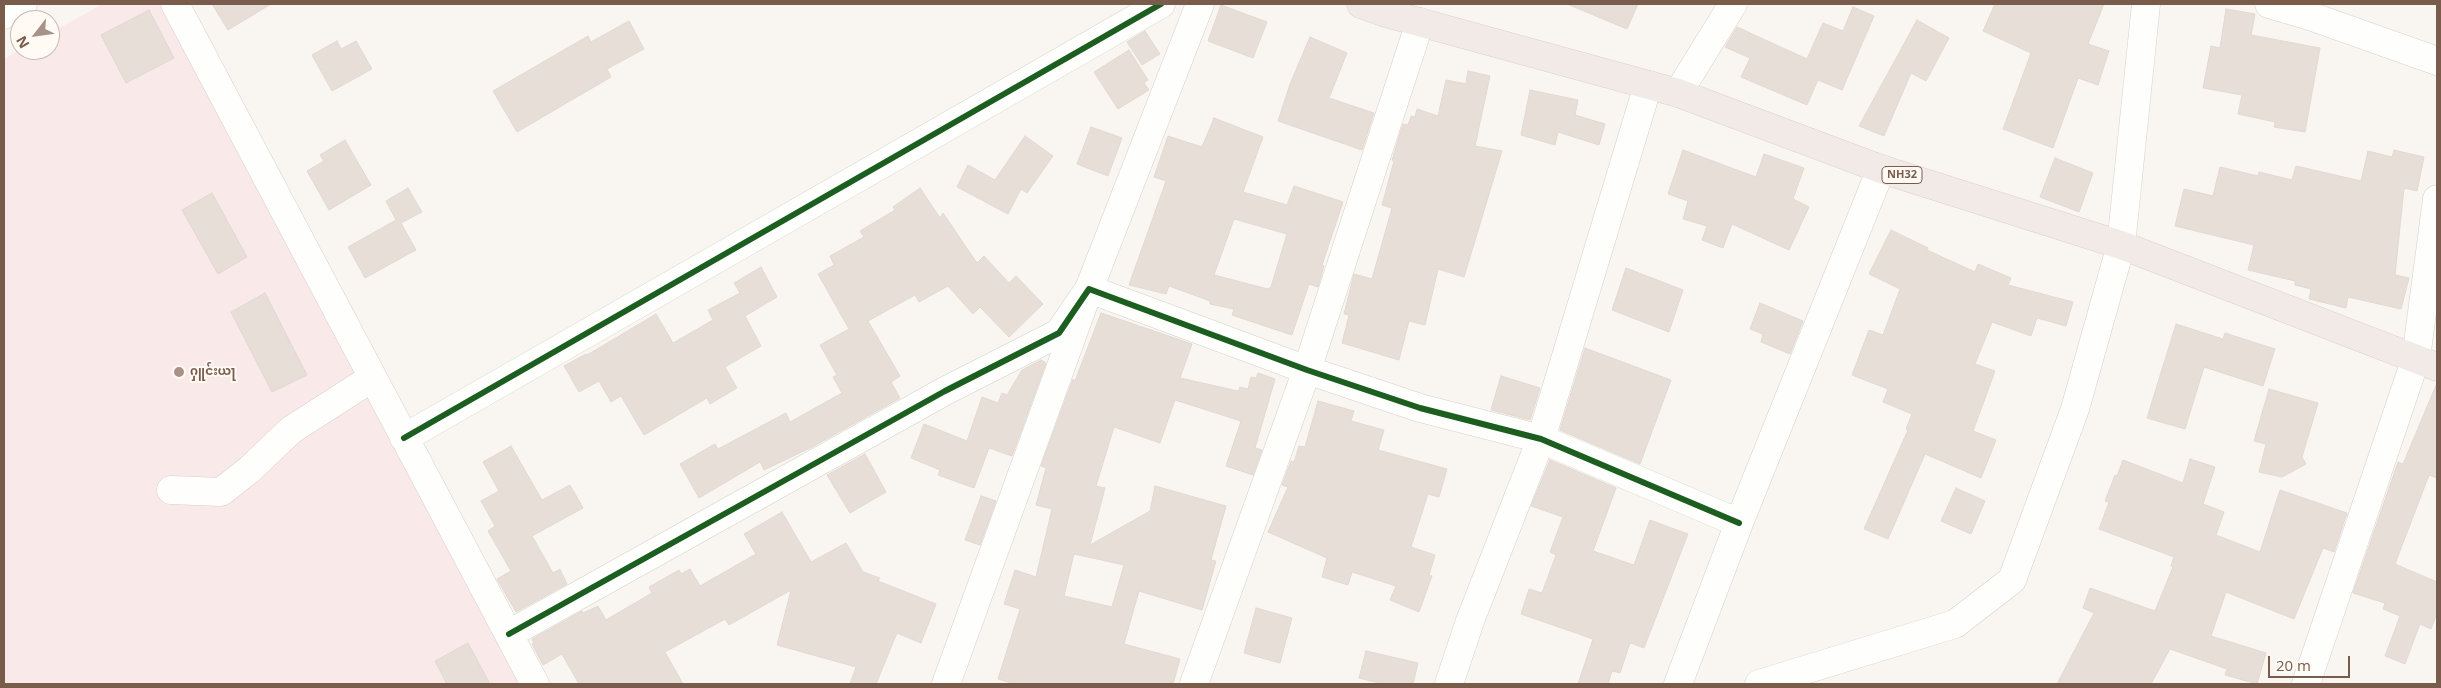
<!DOCTYPE html>
<meta charset="utf-8">
<style>
body{margin:0}
#map{position:relative;width:2441px;height:688px;overflow:hidden;background:#f9f5f0;font-family:"Open Sans",sans-serif}
canvas{display:block}
.frame{position:absolute;inset:0;border:5px solid #7a5c4d;pointer-events:none}
.north{position:absolute;left:10px;top:10px;width:50px;height:50px;box-sizing:border-box;background:#fffaf3;border:1px solid #cabbb1;border-radius:50%;rotate:240deg;font-size:14px;font-weight:700;line-height:20px;text-align:center;color:#7a5c4d}
.north::after{content:'';display:block;margin:auto;width:18px;height:22px;background:#a69286;clip-path:polygon(50% 0,100% 100%,50% 72%,0 100%)}
.scale{position:absolute;left:2268px;top:656px;width:82px;height:22px;box-sizing:border-box;border:2px solid #7a5c4d;border-top:0;padding-left:6px;font-size:15px;line-height:18px;white-space:nowrap;color:#7a5c4d;-webkit-text-stroke:4px #fffaf3;paint-order:stroke}
</style>
<div id="map">
<canvas width="2441" height="688"></canvas>
<div class="frame"></div>
<div class="north">N</div>
<div class="scale">20 m</div>
</div>
<script>
const ctx = document.querySelector('canvas').getContext('2d');
ctx.lineJoin = 'round';
function paint(path, color) {
  ctx.fillStyle = color;
  ctx.fill(path, 'evenodd');
}
function toPath(rows) {
  const path = new Path2D();
  for (const r of rows) {
    path.moveTo(r[0], r[1]);
    for (let i = 2; i < r.length; i += 2) path.lineTo(r[i], r[i + 1]);
  }
  return path;
}
function strokePath(path, color, width, dash) {
  ctx.strokeStyle = color;
  ctx.lineWidth = width;
  ctx.lineCap = dash ? 'butt' : 'round';
  ctx.setLineDash(dash || []);
  ctx.stroke(path);
}
function label(font, color, halo, rows, align = 'center') {
  ctx.font = font + ' "Open Sans","Noto Sans Myanmar",sans-serif';
  ctx.lineWidth = 4;
  ctx.setLineDash([]);
  ctx.textBaseline = 'middle';
  ctx.strokeStyle = halo;
  ctx.fillStyle = color;
  for (const [text, x, y, turn = 0] of rows) {
    ctx.save();
    ctx.translate(x, y);
    ctx.rotate((+turn || 0) * Math.PI / 180);
    ctx.textAlign = isNaN(turn) ? turn : align;
    if (halo) ctx.strokeText(text, 0, 0);
    ctx.fillText(text, 0, 0);
    ctx.restore();
  }
}
paint(toPath([
 [103,4,161,4,519,684,4,684,4,59,20,50,50,50,50,33]
]), '#fae9e9');
const building = toPath([
 [212,4,271,4,228,30,212,4],
 [1567,4,1638,4,1627,29,1567,4],
 [1995,4,2104,4,2088,44,2109,51,2098,85,2078,78,2053,148,2003,129,2031,53,1983,31,1995,4],
 [1221,5,1267,22,1253,58,1208,41,1221,5],
 [1853,7,1874,16,1842,90,1818,80,1807,105,1741,77,1750,58,1725,47,1737,27,1807,59,1823,23,1843,31,1853,7],
 [2226,9,2255,14,2251,35,2320,48,2305,132,2274,127,2275,122,2238,114,2242,95,2203,88,2211,46,2220,48,2226,9],
 [149,10,174,58,126,83,101,35,149,10],
 [1917,20,1949,38,1926,81,1911,73,1884,136,1859,126,1917,20],
 [629,21,644,49,607,69,611,77,517,132,493,91,588,36,591,42,629,21],
 [1145,31,1160,54,1142,65,1127,42,1145,31],
 [1310,37,1347,53,1329,98,1374,113,1362,150,1278,121,1290,84,1310,37],
 [337,41,341,49,356,41,372,69,332,91,312,55,337,41],
 [1129,50,1148,80,1144,83,1149,90,1118,109,1094,72,1129,50],
 [1468,71,1490,76,1475,146,1502,151,1464,277,1438,269,1425,325,1409,321,1399,360,1342,343,1349,315,1344,314,1354,274,1372,279,1392,208,1382,205,1394,161,1392,160,1403,124,1408,125,1411,116,1415,117,1417,109,1438,116,1446,80,1466,84,1468,71],
 [1530,90,1578,100,1575,115,1605,124,1599,145,1558,132,1555,145,1521,135,1530,90],
 [1214,118,1263,137,1243,192,1287,205,1294,186,1343,202,1322,265,1324,266,1318,287,1309,284,1292,335,1232,315,1234,309,1210,304,1210,301,1169,286,1166,294,1129,285,1166,181,1154,177,1168,136,1202,147,1214,118],
 [1234,219,1287,234,1271,287,1268,289,1214,275,1234,219],
 [1091,127,1122,138,1108,176,1077,164,1091,127],
 [1025,136,1053,156,1027,193,1021,189,1008,214,957,187,968,165,995,180,1025,136],
 [345,140,371,185,329,210,307,171,324,161,320,155,345,140],
 [1683,150,1756,177,1764,154,1804,168,1793,199,1809,207,1789,250,1732,224,1723,248,1702,240,1707,226,1683,219,1688,201,1668,194,1683,150],
 [2394,150,2424,157,2417,191,2404,188,2395,275,2409,278,2401,309,2348,297,2346,308,2309,299,2311,289,2295,285,2295,281,2248,270,2254,245,2175,226,2184,189,2213,196,2220,167,2258,176,2259,172,2292,180,2296,166,2361,181,2368,151,2392,157,2394,150],
 [2055,158,2093,173,2079,212,2040,197,2055,158],
 [408,188,422,212,401,223,416,250,365,278,348,247,396,220,386,201,408,188],
 [920,188,940,218,943,213,977,263,984,256,1009,283,1016,276,1043,304,1009,337,980,307,973,314,948,286,919,302,915,295,868,321,900,376,891,382,900,398,812,447,764,470,760,462,699,498,680,464,715,444,718,449,786,413,790,422,842,393,833,377,837,375,820,345,849,329,818,274,834,265,830,256,864,237,860,231,895,210,893,207,920,188],
 [212,193,247,257,218,274,182,210,212,193],
 [1891,230,1928,248,1927,250,1975,272,1978,264,2011,278,2008,285,2073,302,2066,326,2037,318,2031,336,1992,322,1975,364,1995,371,1973,431,1996,440,1981,478,1925,454,1888,539,1864,529,1908,430,1906,429,1912,414,1883,402,1888,389,1852,375,1869,330,1883,335,1900,289,1869,274,1891,230],
 [761,267,777,297,745,316,761,346,725,367,737,388,710,404,707,398,644,435,621,396,611,402,599,381,579,392,564,366,586,354,587,355,656,314,673,343,713,320,708,310,740,293,734,283,761,267],
 [1626,268,1683,290,1669,332,1612,310,1626,268],
 [265,293,307,375,272,392,231,312,265,293],
 [1760,303,1803,321,1790,354,1761,342,1763,334,1750,329,1760,303],
 [1101,313,1192,344,1180,378,1238,391,1240,387,1248,389,1251,377,1256,378,1258,373,1275,379,1255,448,1262,450,1253,475,1226,466,1241,421,1175,400,1160,443,1114,427,1096,486,1105,488,1090,545,1150,511,1155,486,1226,506,1211,560,1216,561,1202,610,1139,591,1124,644,1180,659,1173,684,1015,684,998,679,1020,609,1004,604,1015,570,1036,577,1052,509,1036,505,1046,468,1041,466,1073,379,1075,381,1101,313],
 [1074,554,1124,565,1112,607,1064,596,1074,554],
 [2176,324,2223,339,2225,333,2275,349,2263,386,2204,367,2185,429,2147,418,2176,324],
 [1585,348,1671,380,1640,464,1560,430,1585,348],
 [1041,360,1046,363,1012,456,989,448,974,488,938,475,940,470,911,458,924,424,967,441,982,397,998,403,1002,393,1007,395,1022,370,1041,360],
 [1501,376,1540,388,1530,420,1491,410,1501,376],
 [2437,383,2437,478,2429,475,2395,564,2437,582,2437,613,2431,629,2420,624,2405,664,2385,656,2400,616,2383,609,2385,603,2353,593,2398,462,2403,464,2437,383],
 [2269,389,2318,403,2302,457,2306,464,2282,477,2259,472,2266,444,2254,441,2269,389],
 [1318,401,1354,411,1351,421,1384,430,1378,450,1447,469,1439,497,1428,494,1411,547,1435,555,1429,575,1432,576,1419,612,1390,600,1396,586,1352,572,1348,585,1322,577,1327,558,1268,532,1288,487,1282,485,1291,461,1294,462,1299,446,1305,447,1318,401],
 [511,446,542,500,570,485,583,508,532,536,553,573,560,569,567,584,516,612,497,579,511,571,488,531,495,526,481,501,499,491,483,462,511,446],
 [865,454,886,492,850,513,827,475,865,454],
 [2190,459,2215,467,2203,504,2224,512,2216,535,2260,552,2280,490,2347,513,2334,552,2323,548,2294,619,2226,592,2211,636,2266,653,2257,684,2225,675,2227,669,2170,649,2151,684,2057,684,2094,613,2083,608,2090,588,2155,611,2173,567,2171,566,2174,557,2099,529,2109,502,2105,501,2115,475,2117,476,2123,460,2183,483,2190,459],
 [1550,460,1616,488,1593,551,1634,565,1650,520,1688,534,1644,648,1630,643,1620,673,1612,671,1608,684,1578,684,1593,639,1521,614,1529,589,1542,593,1556,555,1550,552,1563,517,1531,506,1550,460],
 [1956,488,1985,501,1971,534,1941,521,1956,488],
 [981,496,996,501,980,545,965,540,981,496],
 [782,512,811,562,846,543,863,572,880,578,878,581,936,604,921,643,897,633,876,684,850,684,856,667,777,645,791,590,729,625,725,619,665,652,683,684,579,684,562,654,543,665,532,644,534,643,532,639,582,611,583,613,598,606,606,620,652,593,649,587,679,570,681,574,690,569,700,586,756,554,744,534,782,512],
 [1256,608,1292,618,1280,663,1244,653,1256,608],
 [468,643,490,684,447,684,435,661,468,643],
 [1366,651,1418,663,1413,684,1383,684,1359,678,1366,651]
]);
paint(building, '#e6ded7');
strokePath(building, '#e2d8d2', 1);
const minor = toPath([
 [175,4,535,684],
 [2269,4,2310,16,2437,61],
 [4,15,23,4],
 [1678,93,1733,4],
 [404,438,1161,4],
 [171,490,221,492,249,470,291,430,372,378],
 [509,634,945,391,1059,333,1089,289,1307,370,1420,408,1541,439,1739,523],
 [946,684,1089,289,1200,4],
 [1194,684,1307,370,1420,22],
 [1449,684,1470,621,1541,439,1648,85],
 [1678,684,1739,523,1881,169],
 [1759,684,1955,624,2012,580,2075,409,2121,245,2146,4],
 [2306,684,2416,358,2437,199]
]);
const highway = toPath([
 [1361,4,1386,13,1678,93,1881,169,2121,245,2437,367]
]);
strokePath(minor, '#d7d1cb', 29);
strokePath(highway, '#dad1cc', 29);
strokePath(minor, '#fefefd', 28);
strokePath(highway, '#f2eae7', 28);
strokePath(toPath([
 [404,438,1161,4],
 [509,634,945,391,1059,333,1089,289,1307,370,1420,408,1541,439,1739,523]
]), '#1b5e20', 6);
for (const [x, y, r, color] of [
 [179,372,6,"#a69286"]
]) {
  const dot = new Path2D();
  dot.arc(x, y, r, 0, 2 * Math.PI);
  ctx.fillStyle = color;
  ctx.fill(dot);
  strokePath(dot, '#fffaf3', 2);
}
for (const [x, y, w] of [
 [1902,175,40]
]) {
  const box = new Path2D();
  box.roundRect(x - w / 2, y - 8.5, w, 17, 4);
  ctx.fillStyle = '#fffaf3';
  ctx.fill(box);
  strokePath(box, '#7a5c4d', 1);
}
label('bold 11px', '#7a5c4d', null, [
 ["NH32",1902,175]
]);
label('bold 12px', '#7a5c4d', '#fffaf3', [
 ["ႁူင်းယႃ",190,372]
], 'left');
</script>
